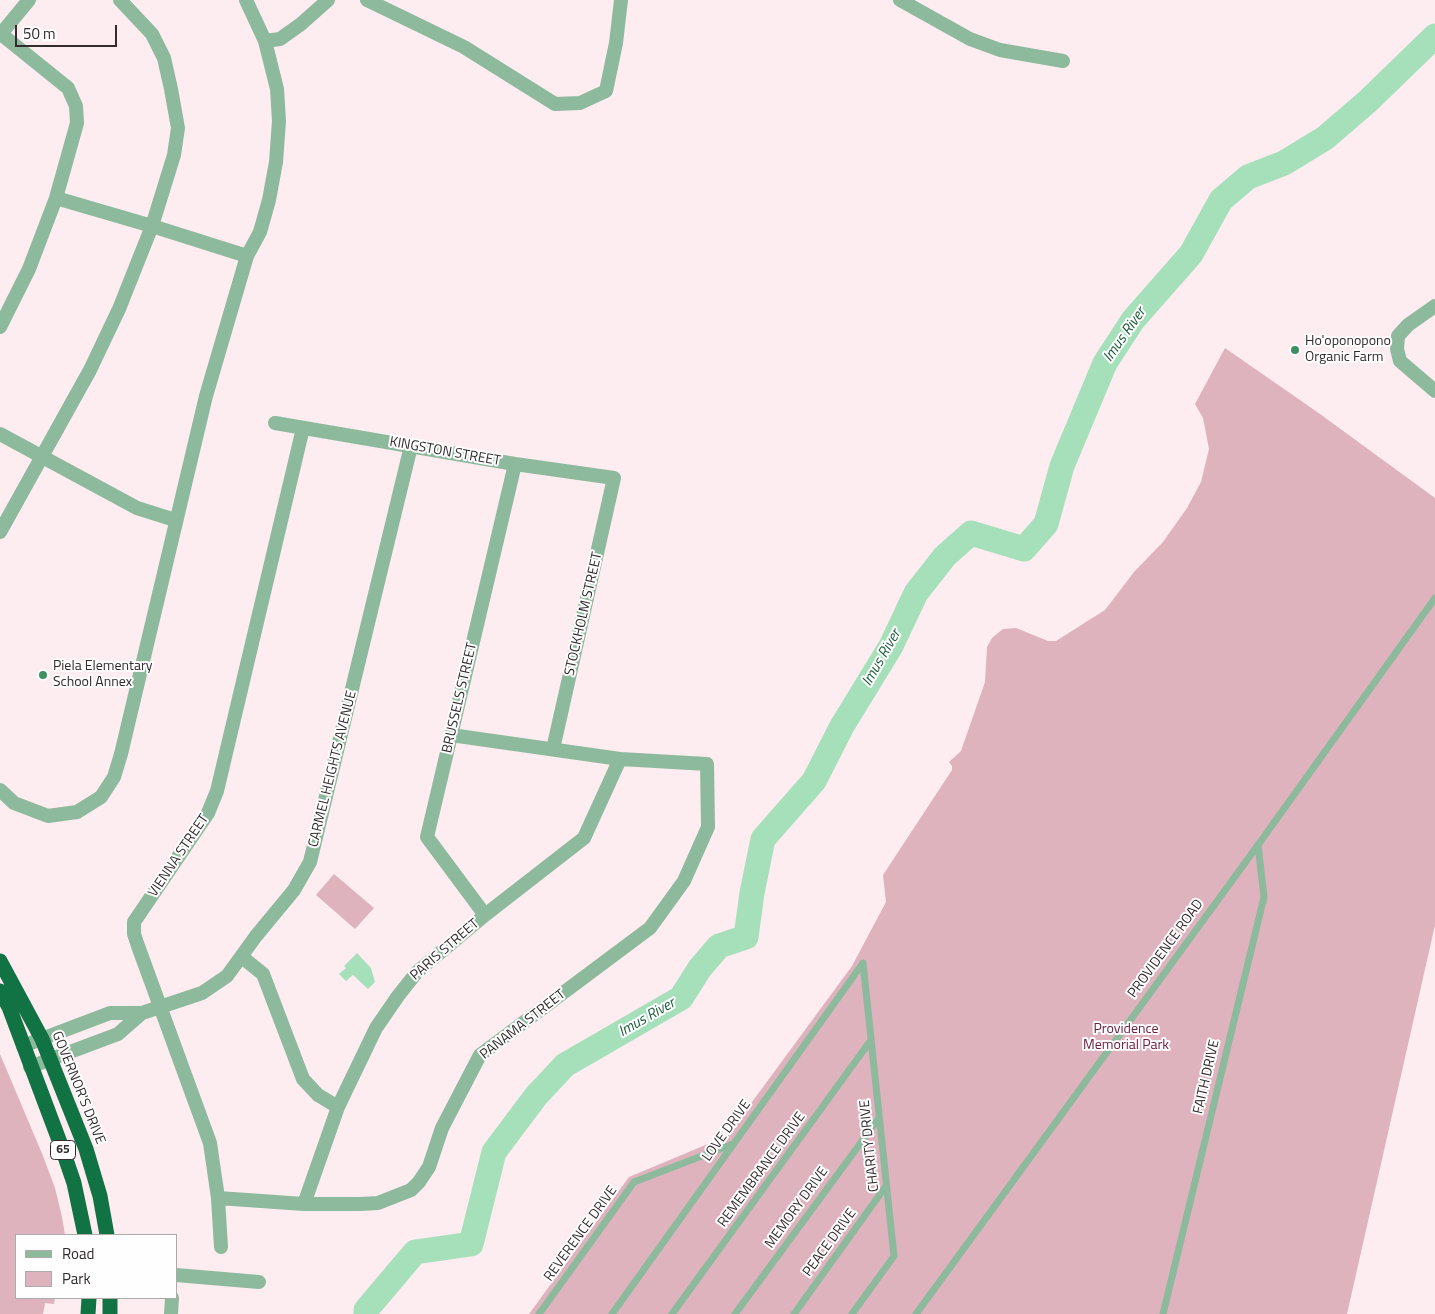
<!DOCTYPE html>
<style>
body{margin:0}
#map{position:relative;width:1435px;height:1314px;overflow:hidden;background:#fdecf0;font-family:"Titillium Web",sans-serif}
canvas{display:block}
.legend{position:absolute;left:15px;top:1234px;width:162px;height:65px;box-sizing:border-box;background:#fefefe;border:1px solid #adaaaa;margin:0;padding:6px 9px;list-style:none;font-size:15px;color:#332b2d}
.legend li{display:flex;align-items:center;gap:10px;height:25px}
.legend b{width:25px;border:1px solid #adaaaa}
.scale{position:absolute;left:15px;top:25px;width:102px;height:22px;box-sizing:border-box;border:2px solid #332b2d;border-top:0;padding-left:6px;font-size:15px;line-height:18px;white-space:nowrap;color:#332b2d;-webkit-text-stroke:4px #fefefe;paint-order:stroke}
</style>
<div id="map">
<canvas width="1435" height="1314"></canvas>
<ul class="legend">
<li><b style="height:6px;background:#8db99c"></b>Road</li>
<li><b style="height:14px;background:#deb3be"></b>Park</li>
</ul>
<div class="scale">50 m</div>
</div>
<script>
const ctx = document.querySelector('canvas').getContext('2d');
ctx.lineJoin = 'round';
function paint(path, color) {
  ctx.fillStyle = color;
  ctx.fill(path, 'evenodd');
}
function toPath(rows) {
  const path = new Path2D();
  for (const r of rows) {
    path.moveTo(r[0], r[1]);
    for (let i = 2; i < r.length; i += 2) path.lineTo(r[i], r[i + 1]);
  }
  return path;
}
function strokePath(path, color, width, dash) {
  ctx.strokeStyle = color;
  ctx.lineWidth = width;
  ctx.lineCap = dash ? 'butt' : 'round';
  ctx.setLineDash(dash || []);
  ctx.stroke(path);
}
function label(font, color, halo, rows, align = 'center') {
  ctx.font = font + ' "Titillium Web",sans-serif';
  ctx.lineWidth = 4;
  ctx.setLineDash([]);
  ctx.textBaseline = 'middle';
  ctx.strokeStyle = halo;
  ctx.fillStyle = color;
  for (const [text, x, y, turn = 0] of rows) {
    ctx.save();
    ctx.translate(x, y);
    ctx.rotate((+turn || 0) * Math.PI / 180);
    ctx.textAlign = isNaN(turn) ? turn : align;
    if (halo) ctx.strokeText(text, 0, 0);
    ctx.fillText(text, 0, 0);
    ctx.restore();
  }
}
paint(toPath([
 [1225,348,1320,414,1435,498,1435,925,1347,1314,529,1314,629,1177,727,1136,852,966,886,902,883,875,952,770,952,766,949,762,961,751,985,682,987,647,992,638,1003,629,1016,628,1048,641,1056,641,1105,610,1134,572,1163,542,1187,508,1201,482,1209,449,1203,418,1195,404],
 [334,874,374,908,355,929,316,895],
 [0,1054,43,1156,55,1188,62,1217,65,1235,16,1235,16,1298,55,1298,54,1304,45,1303,43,1314,0,1314]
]), '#deb3be');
paint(toPath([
 [357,953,371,968,375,982,368,989,353,975,346,981,339,974,346,968,344,966]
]), '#a6e0bb');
strokePath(toPath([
 [366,1314,366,1310,415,1252,471,1244,494,1152,536,1096,565,1065,681,998,700,968,719,946,746,937,752,893,763,839,814,781,842,726,891,646,916,593,945,556,971,533,1024,549,1046,524,1062,466,1105,363,1133,320,1191,254,1221,200,1248,177,1284,163,1325,138,1368,101,1435,36]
]), '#a6e0bb', 25);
strokePath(toPath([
 [539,1314,634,1182,733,1144],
 [612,1314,863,963],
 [672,1314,871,1040],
 [735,1314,879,1118],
 [794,1314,886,1186],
 [852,1314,894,1256,863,963],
 [916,1314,1258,845,1435,598],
 [1163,1314,1264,897,1258,845]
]), '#8db99c', 7);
strokePath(toPath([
 [367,0,464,47,555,104,580,103,606,91,616,43,621,0],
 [900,0,970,39,1000,50,1063,61],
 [0,35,29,0],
 [265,41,280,39,301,24,328,0],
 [56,198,152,226,247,256],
 [1435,306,1408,325,1398,336,1397,349,1400,361,1435,391],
 [0,327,29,269,56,198,77,123,76,106,68,88,1,34],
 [275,423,515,464,614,478,553,749],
 [0,434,137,508,175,520],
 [0,532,90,370,119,309,152,226,174,155,178,128,171,89,164,58,152,34,120,0],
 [0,790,14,803,48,816,77,812,101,797,114,777,121,754,206,396,247,256,260,232,269,200,276,162,279,121,277,89,265,41,246,0],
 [485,915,427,837,515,464],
 [242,957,263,974,303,1079,318,1095,338,1107],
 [23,1046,110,1013,142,1013,202,993,227,976,256,936,294,890,310,862,411,446],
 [30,1067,118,1034,142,1013],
 [218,1198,304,1204,360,1204,378,1203,411,1190,419,1182,429,1167,442,1128,480,1055,650,928,684,881,708,827,707,764,620,759,451,735],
 [304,1204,338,1107,376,1028,398,996,417,972,485,915,584,838,620,759],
 [221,1247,218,1198,210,1143,138,946,134,934,134,922,208,813,217,791,303,428],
 [176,1275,259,1282],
 [171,1314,172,1298]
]), '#8db99c', 14);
strokePath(toPath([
 [0,961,42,1039,86,1149,100,1196,107,1235],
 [0,991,9,1007,62,1148,74,1183,85,1235],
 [88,1314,89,1298],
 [110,1314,110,1298]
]), '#117244', 15);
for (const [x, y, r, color] of [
 [1295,350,5,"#3d9062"],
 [43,675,5,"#3d9062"]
]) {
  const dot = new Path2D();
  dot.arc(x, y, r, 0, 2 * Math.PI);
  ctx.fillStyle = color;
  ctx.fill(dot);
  strokePath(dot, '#fefefe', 2);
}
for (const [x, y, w] of [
 [63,1150,25]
]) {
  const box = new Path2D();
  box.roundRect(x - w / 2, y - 9.5, w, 19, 4);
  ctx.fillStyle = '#fefefe';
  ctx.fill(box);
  strokePath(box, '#332b2d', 1);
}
label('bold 12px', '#332b2d', null, [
 ["65",63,1150]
]);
label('14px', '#332b2d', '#fefefe', [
 ["Ho'oponopono",1305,342],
 ["Organic Farm",1305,358],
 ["Piela Elementary",53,667],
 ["School Annex",53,683]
], 'left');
label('14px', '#332b2d', '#fefefe', [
 ["KINGSTON STREET",445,452,10],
 ["STOCKHOLM STREET",584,614,-77],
 ["BRUSSELS STREET",460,698,-77],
 ["CARMEL HEIGHTS AVENUE",333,769,-76],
 ["VIENNA STREET",179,856,-56],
 ["PROVIDENCE ROAD",1166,949,-54],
 ["PARIS STREET",445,950,-41],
 ["PANAMA STREET",523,1025,-38],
 ["FAITH DRIVE",1207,1077,-77],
 ["GOVERNOR'S DRIVE",78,1088,68],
 ["LOVE DRIVE",727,1131,-54],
 ["CHARITY DRIVE",870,1146,-96],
 ["REMEMBRANCE DRIVE",762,1170,-54],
 ["MEMORY DRIVE",797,1208,-54],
 ["REVERENCE DRIVE",581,1234,-54],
 ["PEACE DRIVE",830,1243,-54]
]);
label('14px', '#6d223d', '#fefefe', [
 ["Providence",1126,1030],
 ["Memorial Park",1126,1046]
]);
label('italic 15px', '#1b5c3a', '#fefefe', [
 ["Imus River",1125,335,-55],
 ["Imus River",882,658,-60],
 ["Imus River",647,1018,-30]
]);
</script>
